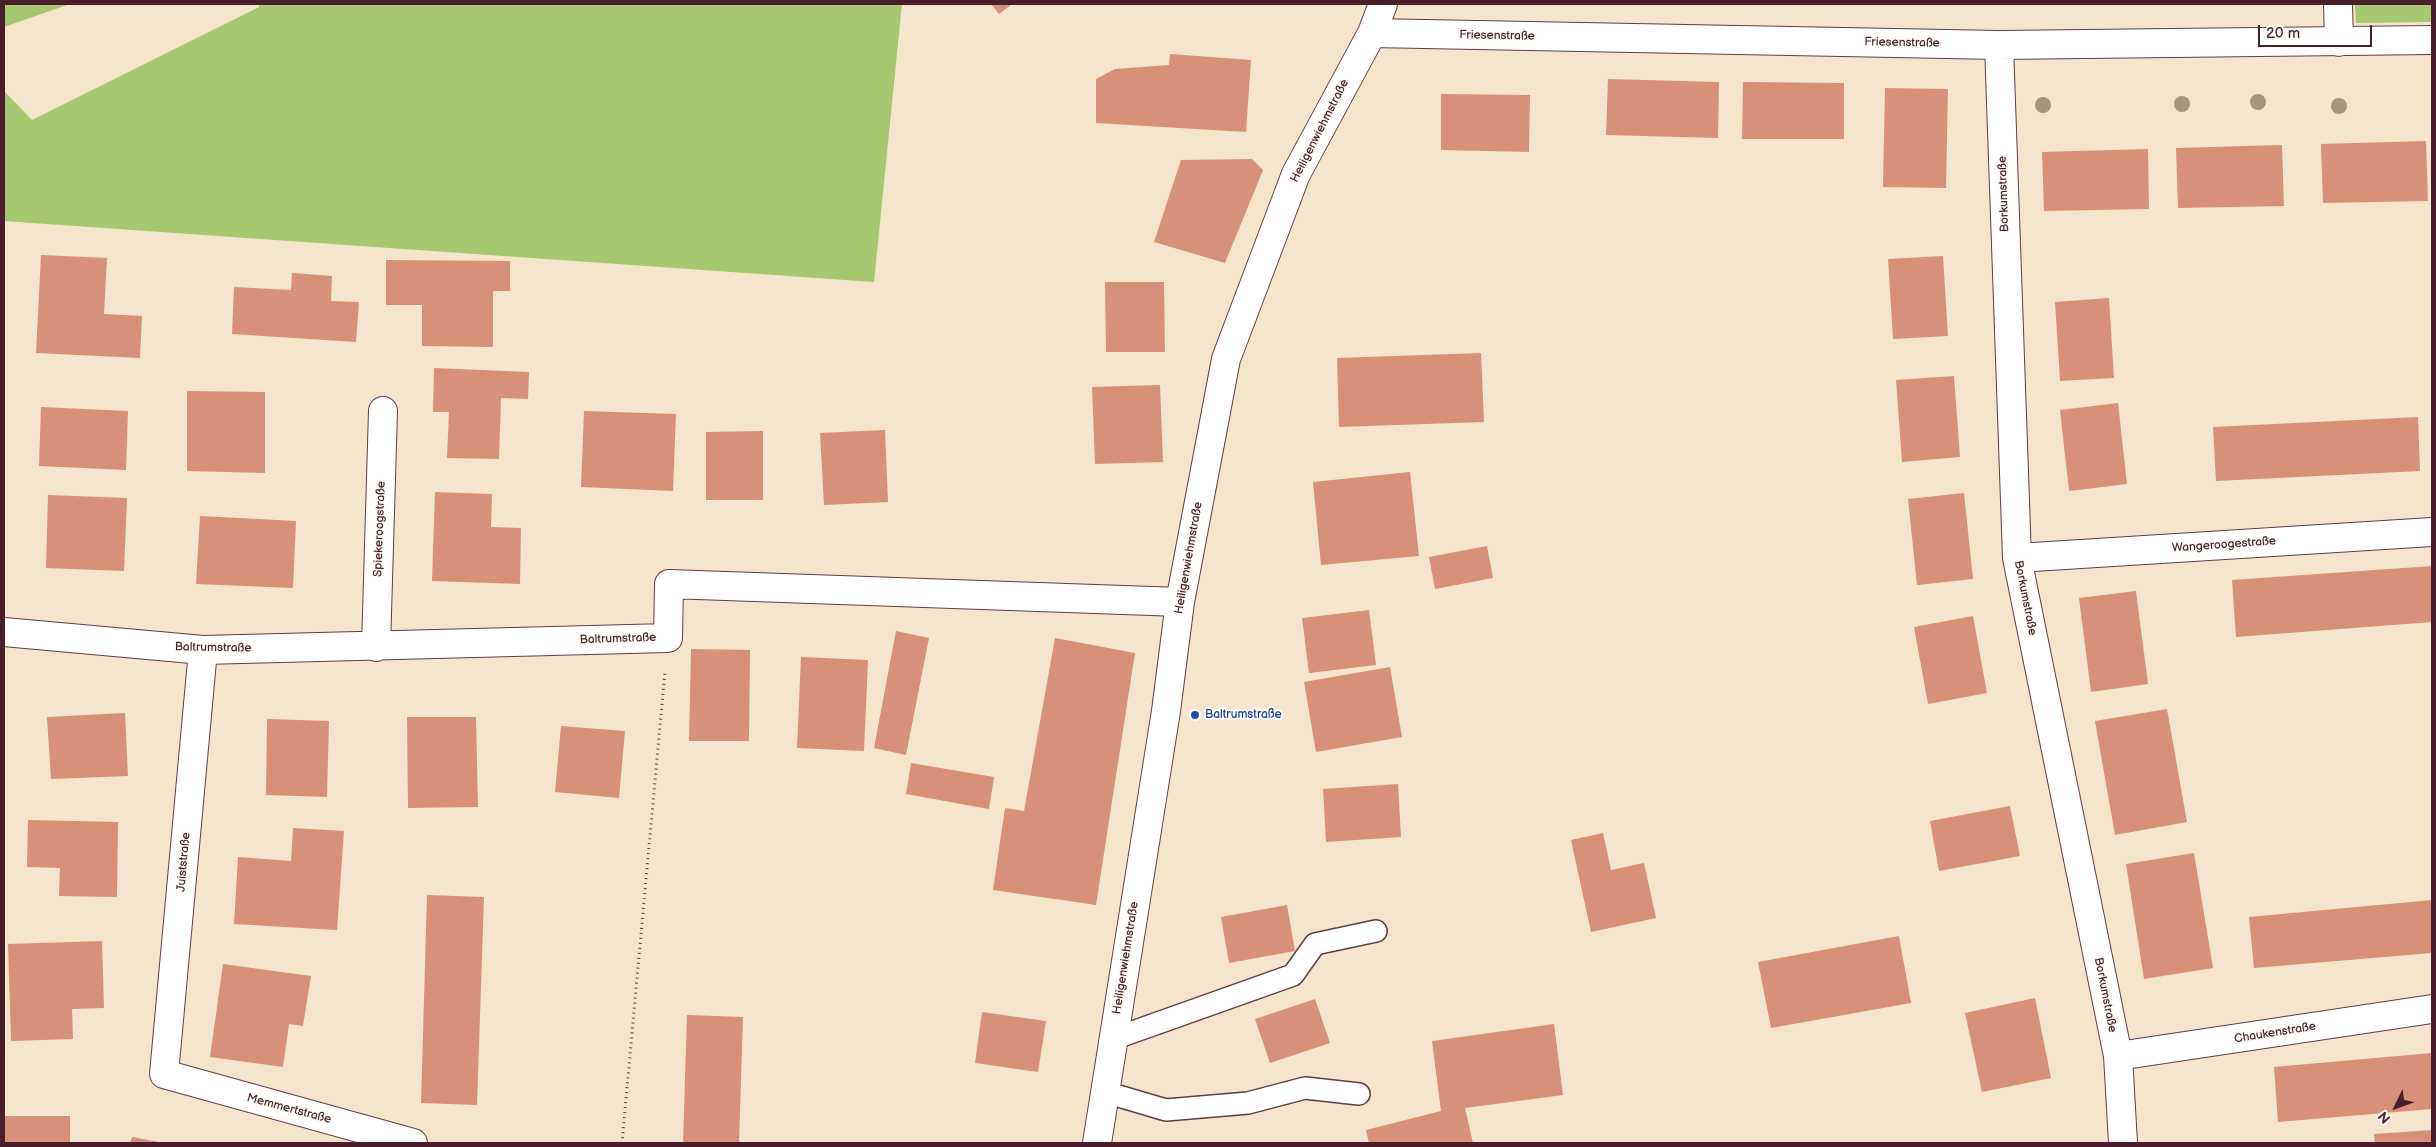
<!DOCTYPE html>
<meta charset="utf-8">
<style>
body{margin:0}
#map{position:relative;width:2436px;height:1147px;overflow:hidden;background:#f4e5cc;font-family:"Balsamiq Sans",sans-serif}
canvas{display:block}
.frame{position:absolute;inset:0;border:5px solid #4a1f2b;pointer-events:none}
.north{position:absolute;left:2371px;top:1082px;width:50px;height:50px;-webkit-text-stroke:4px #fdfcf7;paint-order:stroke;rotate:228deg;font-size:14px;font-weight:700;line-height:20px;text-align:center;color:#4a1f2b}
.north::after{content:'';display:block;margin:auto;width:18px;height:22px;background:#4a1f2b;clip-path:polygon(50% 0,100% 100%,50% 72%,0 100%)}
.scale{position:absolute;left:2258px;top:25px;width:114px;height:22px;box-sizing:border-box;border:2px solid #4a1f2b;border-top:0;padding-left:6px;font-size:15px;line-height:18px;white-space:nowrap;color:#4a1f2b;-webkit-text-stroke:4px #fdfcf7;paint-order:stroke}
</style>
<div id="map">
<canvas width="2436" height="1147"></canvas>
<div class="frame"></div>
<div class="north">N</div>
<div class="scale">20 m</div>
</div>
<script>
const ctx = document.querySelector('canvas').getContext('2d');
ctx.lineJoin = 'round';
function paint(path, color) {
  ctx.fillStyle = color;
  ctx.fill(path, 'evenodd');
}
function toPath(rows) {
  const path = new Path2D();
  for (const r of rows) {
    path.moveTo(r[0], r[1]);
    for (let i = 2; i < r.length; i += 2) path.lineTo(r[i], r[i + 1]);
  }
  return path;
}
function strokePath(path, color, width, dash) {
  ctx.strokeStyle = color;
  ctx.lineWidth = width;
  ctx.lineCap = dash ? 'butt' : 'round';
  ctx.setLineDash(dash || []);
  ctx.stroke(path);
}
function label(font, color, halo, rows, align = 'center') {
  ctx.font = font + ' "Balsamiq Sans",sans-serif';
  ctx.lineWidth = 4;
  ctx.setLineDash([]);
  ctx.textBaseline = 'middle';
  ctx.strokeStyle = halo;
  ctx.fillStyle = color;
  for (const [text, x, y, turn = 0] of rows) {
    ctx.save();
    ctx.translate(x, y);
    ctx.rotate((+turn || 0) * Math.PI / 180);
    ctx.textAlign = isNaN(turn) ? turn : align;
    if (halo) ctx.strokeText(text, 0, 0);
    ctx.fillText(text, 0, 0);
    ctx.restore();
  }
}
paint(toPath([
 [4,4,70,4,4,27],
 [259,4,902,4,874,282,4,221,4,91,32,120,259,7],
 [2355,4,2432,4,2432,22,2356,23]
]), '#a6c871');
paint(toPath([
 [991,4,1012,4,999,14],
 [1170,54,1251,60,1246,132,1096,123,1096,79,1115,69,1169,65],
 [1608,79,1719,82,1718,138,1606,135],
 [1743,82,1844,83,1844,139,1742,139],
 [1885,88,1948,89,1946,188,1883,187],
 [1441,94,1530,95,1529,152,1441,150],
 [2426,141,2428,201,2323,203,2321,144],
 [2282,145,2284,206,2178,208,2176,148],
 [2148,149,2149,209,2044,211,2042,152],
 [1252,159,1263,170,1225,263,1154,242,1181,160],
 [41,255,107,258,104,314,142,316,140,358,36,353],
 [1943,256,1948,336,1893,339,1888,259],
 [386,260,510,261,510,291,493,291,493,347,422,346,422,305,386,305],
 [292,273,332,276,331,301,359,302,356,342,232,334,234,287,291,290],
 [1105,282,1164,282,1165,352,1106,352],
 [2109,298,2114,378,2060,381,2055,302],
 [1481,353,1484,422,1339,427,1337,358],
 [434,368,529,372,528,399,501,398,499,459,447,458,449,412,433,412],
 [1954,376,1960,457,1902,462,1896,380],
 [1160,385,1163,462,1095,464,1092,387],
 [187,391,265,392,265,473,187,471],
 [2118,403,2127,484,2069,491,2060,410],
 [41,407,128,411,126,470,39,466],
 [584,411,676,414,673,491,581,487],
 [2418,417,2420,471,2216,481,2213,427],
 [885,430,888,502,824,505,820,433],
 [763,431,763,500,706,500,706,432],
 [1410,472,1419,556,1321,565,1313,482],
 [435,492,492,494,491,527,521,528,520,584,432,581],
 [1964,493,1973,579,1917,585,1908,499],
 [48,495,127,498,124,571,46,568],
 [200,516,296,521,293,588,196,584],
 [1487,546,1493,578,1435,589,1429,557],
 [2432,566,2432,622,2236,637,2232,580],
 [2136,591,2148,684,2091,692,2079,598],
 [1369,610,1376,665,1309,673,1302,618],
 [1973,616,1987,693,1928,704,1914,627],
 [896,631,929,638,906,755,874,748],
 [1055,638,1135,653,1096,905,993,890,1005,808,1024,811],
 [691,649,750,650,749,741,689,741],
 [801,657,868,660,864,751,797,748],
 [1390,667,1402,737,1316,752,1304,682],
 [2167,709,2187,822,2115,835,2095,721],
 [125,713,128,776,51,779,47,717],
 [407,717,476,717,478,807,408,808],
 [267,719,329,721,327,797,266,795],
 [561,726,625,731,619,798,555,792],
 [911,763,994,777,989,809,906,794],
 [1398,784,1401,837,1326,842,1323,789],
 [2010,806,2020,856,1939,871,1930,821],
 [28,820,118,822,117,897,59,896,60,868,27,867],
 [293,828,344,831,337,930,234,924,238,857,291,861],
 [1603,833,1611,870,1644,863,1656,918,1591,932,1571,840],
 [2194,853,2213,968,2144,979,2126,864],
 [427,895,484,897,477,1105,421,1103],
 [2432,900,2432,953,2254,968,2249,917],
 [1287,905,1295,951,1229,963,1221,917],
 [1899,936,1911,1003,1771,1028,1758,962],
 [102,941,104,1008,72,1009,73,1039,11,1041,8,944],
 [223,964,311,976,303,1026,289,1024,283,1067,210,1057],
 [2035,998,2051,1078,1982,1092,1965,1013],
 [1315,999,1330,1043,1270,1063,1255,1019],
 [982,1012,1046,1021,1038,1072,975,1063],
 [687,1015,743,1017,739,1143,683,1143],
 [1554,1024,1563,1095,1465,1108,1473,1143,1369,1143,1366,1130,1441,1111,1432,1041],
 [2432,1053,2432,1109,2278,1122,2274,1067],
 [4,1116,70,1116,70,1143,4,1143],
 [2432,1130,2432,1143,2375,1143,2374,1134],
 [132,1137,159,1142,159,1143,130,1143]
]), '#d79178');
const lane = toPath([
 [1113,1039,1293,975,1315,944,1376,931],
 [1105,1092,1166,1110,1248,1103,1305,1088,1359,1094]
]);
const street = toPath([
 [2338,4,2339,42],
 [1372,33,1999,45,2432,40],
 [1999,45,2017,558,2118,1056,2123,1143],
 [2017,558,2432,532],
 [4,632,203,650,668,638,669,584,1180,602],
 [376,647,383,411],
 [203,650,164,1074,413,1143],
 [2118,1056,2432,1009],
 [1097,1143,1166,711,1180,602,1226,359,1296,174,1372,33,1383,4]
]);
strokePath(lane, '#643d43', 24);
strokePath(street, '#643d43', 30);
strokePath(toPath([
 [622,1143,665,671]
]), '#643d43', 3, [1, 4]);
strokePath(lane, '#fff', 21);
strokePath(street, '#fff', 28);
ctx.fillStyle = '#a6947f';
for (const [x, y] of [
 [2258,102],
 [2182,104],
 [2043,105],
 [2339,106]
]) {
  ctx.beginPath();
  ctx.arc(x, y, 8, 0, 2 * Math.PI);
  ctx.fill();
}
for (const [x, y, r, color] of [
 [1195,715,5,"#1a4fb4"]
]) {
  const dot = new Path2D();
  dot.arc(x, y, r, 0, 2 * Math.PI);
  ctx.fillStyle = color;
  ctx.fill(dot);
  strokePath(dot, '#fdfcf7', 2);
}
label('12px', '#4a1f2b', '#fdfcf7', [
 ["Friesenstraße",1497,36,1],
 ["Friesenstraße",1902,43,1],
 ["Heiligenwiehmstraße",1320,131,-63],
 ["Borkumstraße",2004,194,-92],
 ["Spiekeroogstraße",380,529,-88],
 ["Wangeroogestraße",2224,545,-4],
 ["Heiligenwiehmstraße",1189,558,-80],
 ["Borkumstraße",2025,598,79],
 ["Baltrumstraße",618,639,-2],
 ["Baltrumstraße",213,648,1],
 ["Juiststraße",184,862,-85],
 ["Heiligenwiehmstraße",1126,958,-81],
 ["Borkumstraße",2105,995,79],
 ["Chaukenstraße",2275,1033,-9],
 ["Memmertstraße",289,1109,15]
]);
label('12px', '#164399', '#fdfcf7', [
 ["Baltrumstraße",1205,715]
], 'left');
</script>
